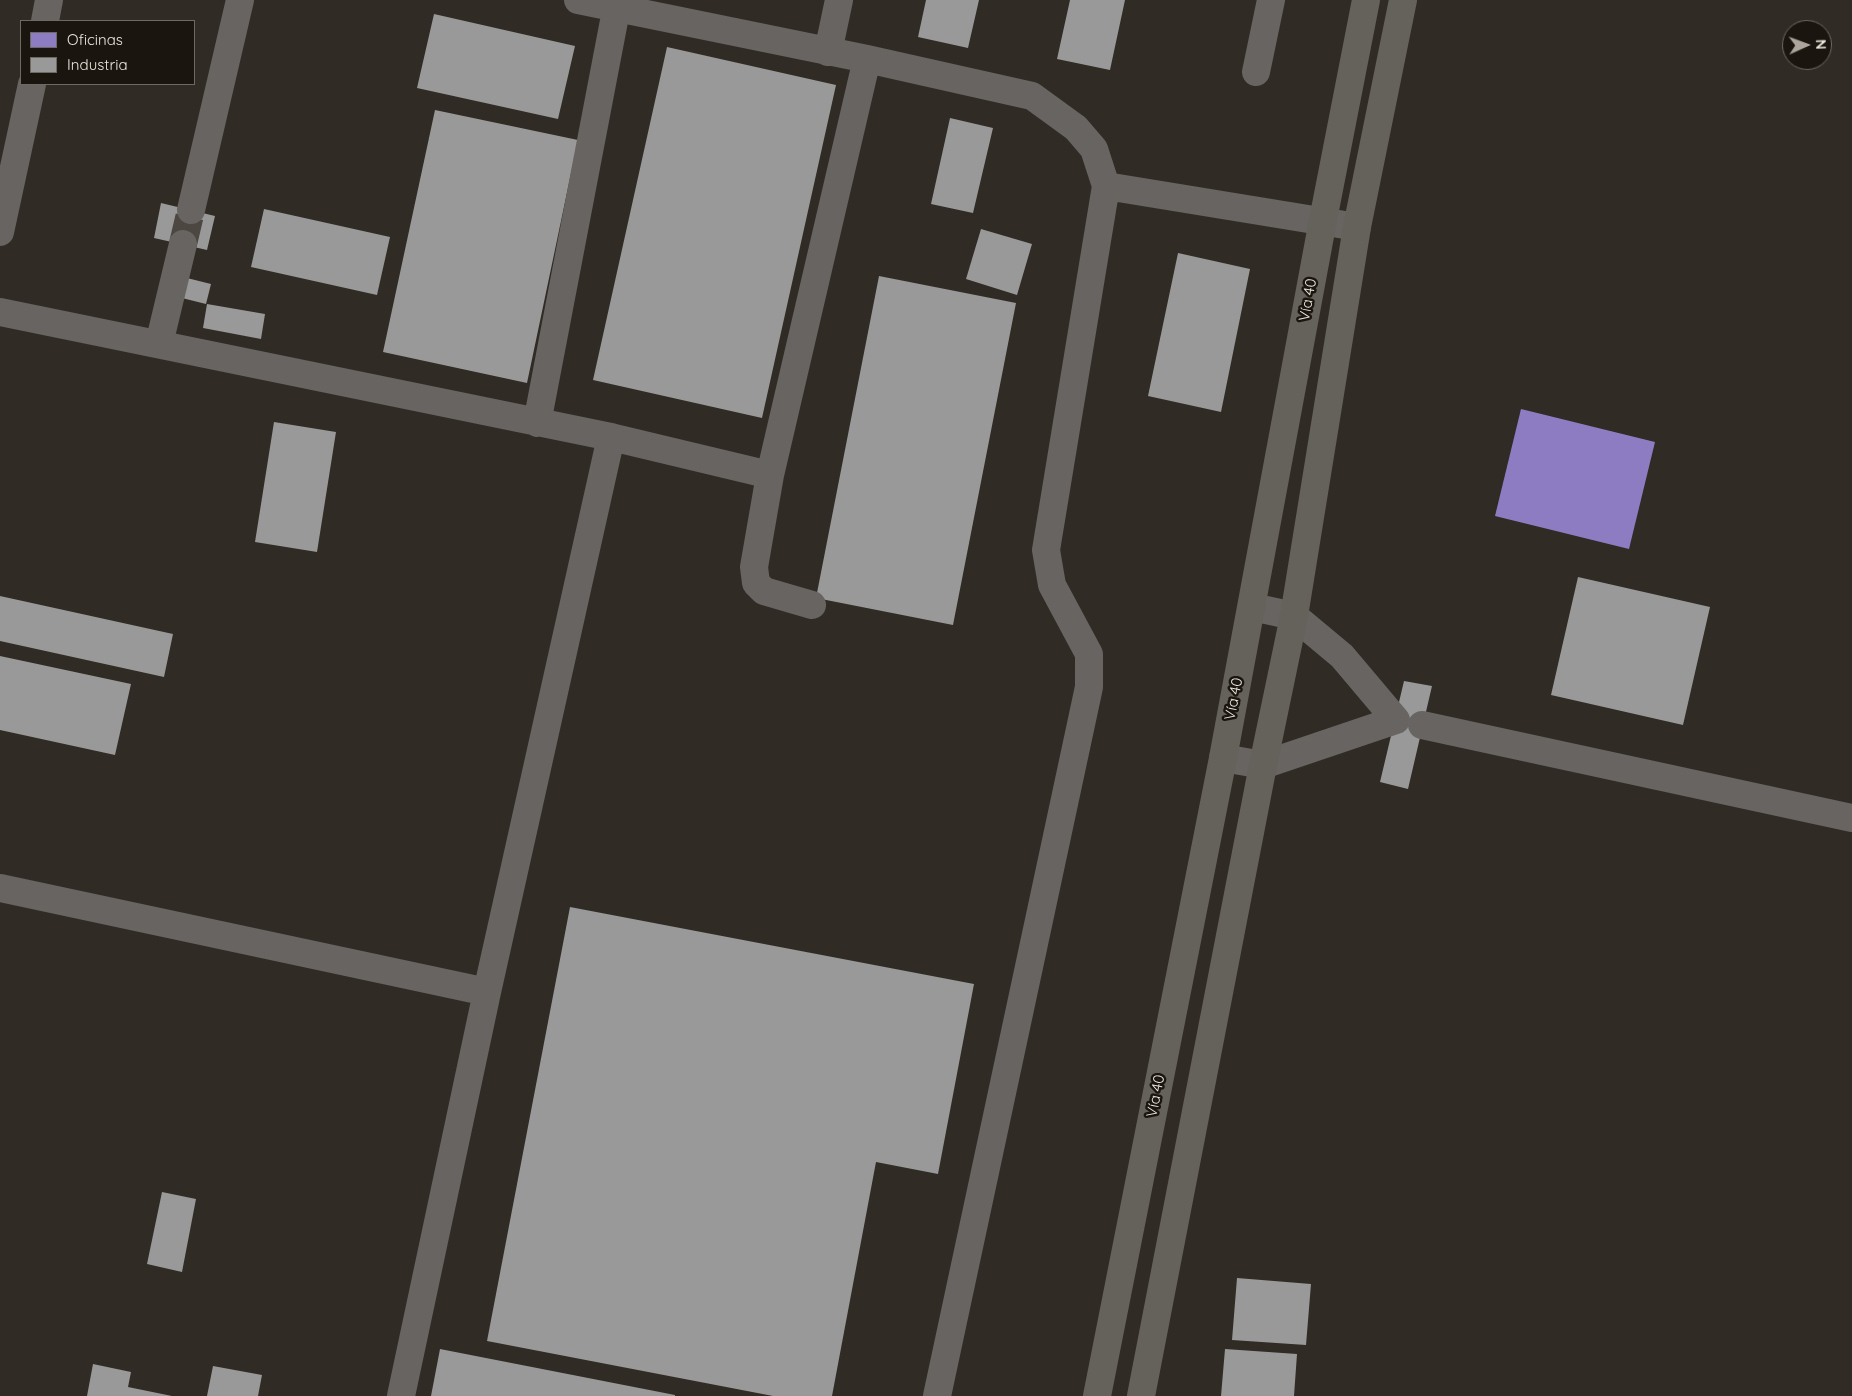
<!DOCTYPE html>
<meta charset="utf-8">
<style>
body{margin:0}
#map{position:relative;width:1852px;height:1396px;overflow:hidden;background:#302b24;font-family:Quicksand,sans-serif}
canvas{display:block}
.legend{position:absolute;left:20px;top:20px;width:175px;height:65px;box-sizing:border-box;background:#1a160f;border:1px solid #6e6a62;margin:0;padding:6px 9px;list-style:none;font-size:15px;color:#ede7de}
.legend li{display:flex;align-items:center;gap:10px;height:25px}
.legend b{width:25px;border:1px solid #6e6a62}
.north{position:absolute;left:1782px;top:20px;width:50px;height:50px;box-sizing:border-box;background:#1a160f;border:1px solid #6e6a62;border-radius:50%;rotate:88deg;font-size:14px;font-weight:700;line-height:20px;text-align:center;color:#ede7de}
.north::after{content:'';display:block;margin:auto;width:18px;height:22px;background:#aba59d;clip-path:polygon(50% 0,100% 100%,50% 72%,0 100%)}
</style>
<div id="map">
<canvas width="1852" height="1396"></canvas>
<ul class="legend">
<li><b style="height:14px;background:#8e7cc3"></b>Oficinas</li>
<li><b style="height:14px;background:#999"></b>Industria</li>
</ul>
<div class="north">N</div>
</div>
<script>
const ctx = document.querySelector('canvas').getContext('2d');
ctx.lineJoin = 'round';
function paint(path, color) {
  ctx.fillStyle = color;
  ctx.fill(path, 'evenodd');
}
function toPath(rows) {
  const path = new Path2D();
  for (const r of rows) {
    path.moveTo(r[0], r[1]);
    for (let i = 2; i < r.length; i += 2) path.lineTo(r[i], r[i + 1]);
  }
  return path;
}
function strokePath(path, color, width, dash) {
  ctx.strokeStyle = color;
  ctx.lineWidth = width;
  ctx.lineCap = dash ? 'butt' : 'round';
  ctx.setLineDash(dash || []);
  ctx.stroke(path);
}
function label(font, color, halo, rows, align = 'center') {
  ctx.font = font + ' Quicksand,sans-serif';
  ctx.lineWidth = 5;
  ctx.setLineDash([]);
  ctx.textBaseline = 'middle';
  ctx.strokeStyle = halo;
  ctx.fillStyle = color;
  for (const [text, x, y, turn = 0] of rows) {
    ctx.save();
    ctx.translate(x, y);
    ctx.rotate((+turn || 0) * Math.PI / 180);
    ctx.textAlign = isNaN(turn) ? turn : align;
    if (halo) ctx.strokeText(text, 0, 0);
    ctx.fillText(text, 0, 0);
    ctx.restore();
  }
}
paint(toPath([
 [1521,409,1655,442,1629,549,1495,516]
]), '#8e7cc3');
paint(toPath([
 [926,0,979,0,968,48,918,37],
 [1070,0,1125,0,1110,70,1057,59],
 [434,14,575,46,558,119,417,88],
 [667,47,836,85,762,418,593,380],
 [435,110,578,140,527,383,383,352],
 [950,118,993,128,973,213,931,204],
 [161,203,215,216,207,250,154,238],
 [264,209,390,237,377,295,251,267],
 [981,229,1032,244,1017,295,966,279],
 [1178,253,1250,269,1221,412,1148,396],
 [879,276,1016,303,953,625,816,598],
 [183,277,211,284,206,304,178,297],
 [207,304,265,314,261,339,203,328],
 [274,422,336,432,317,552,255,542],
 [1578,577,1710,607,1683,725,1551,695],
 [0,596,173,634,164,677,0,641],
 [0,656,131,684,115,755,0,730],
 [1404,681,1432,686,1408,789,1380,782],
 [570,907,974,984,938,1174,876,1162,832,1396,773,1396,487,1341],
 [162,1192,196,1199,182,1272,147,1264],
 [1237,1278,1311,1284,1306,1345,1232,1340],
 [440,1349,675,1395,675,1396,431,1396],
 [1225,1349,1297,1354,1294,1396,1221,1396],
 [93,1364,131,1372,128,1387,172,1396,87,1396],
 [213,1366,262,1375,258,1396,207,1396]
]), '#999');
strokePath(toPath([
 [183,244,191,210]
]), '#4c4740', 28, [28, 14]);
strokePath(toPath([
 [578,0,867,59,1032,96,1076,128,1094,149,1106,186,1046,550,1052,585,1089,654,1089,687,937,1396],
 [45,21,49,0],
 [828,52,839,0],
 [1256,72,1271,0],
 [1106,186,1357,227],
 [191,210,240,0],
 [0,232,32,84],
 [0,312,611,437,770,475,867,59],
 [159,344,183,244],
 [537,423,618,0],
 [770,475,754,567,756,583,764,591,812,605],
 [1422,725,1852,818],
 [1223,758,1263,765,1396,720,1342,656,1294,616,1252,607],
 [0,888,487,992],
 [401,1396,487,992,611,437]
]), '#676461', 28);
strokePath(toPath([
 [1097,1396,1223,758,1323,220,1366,0],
 [1141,1396,1263,765,1294,616,1357,227,1403,0]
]), '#65615b', 28);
label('15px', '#ede7de', '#1a160f', [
 ["Vía 40",1308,300,-80],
 ["Vía 40",1234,699,-79],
 ["Vía 40",1156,1096,-79]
]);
</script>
